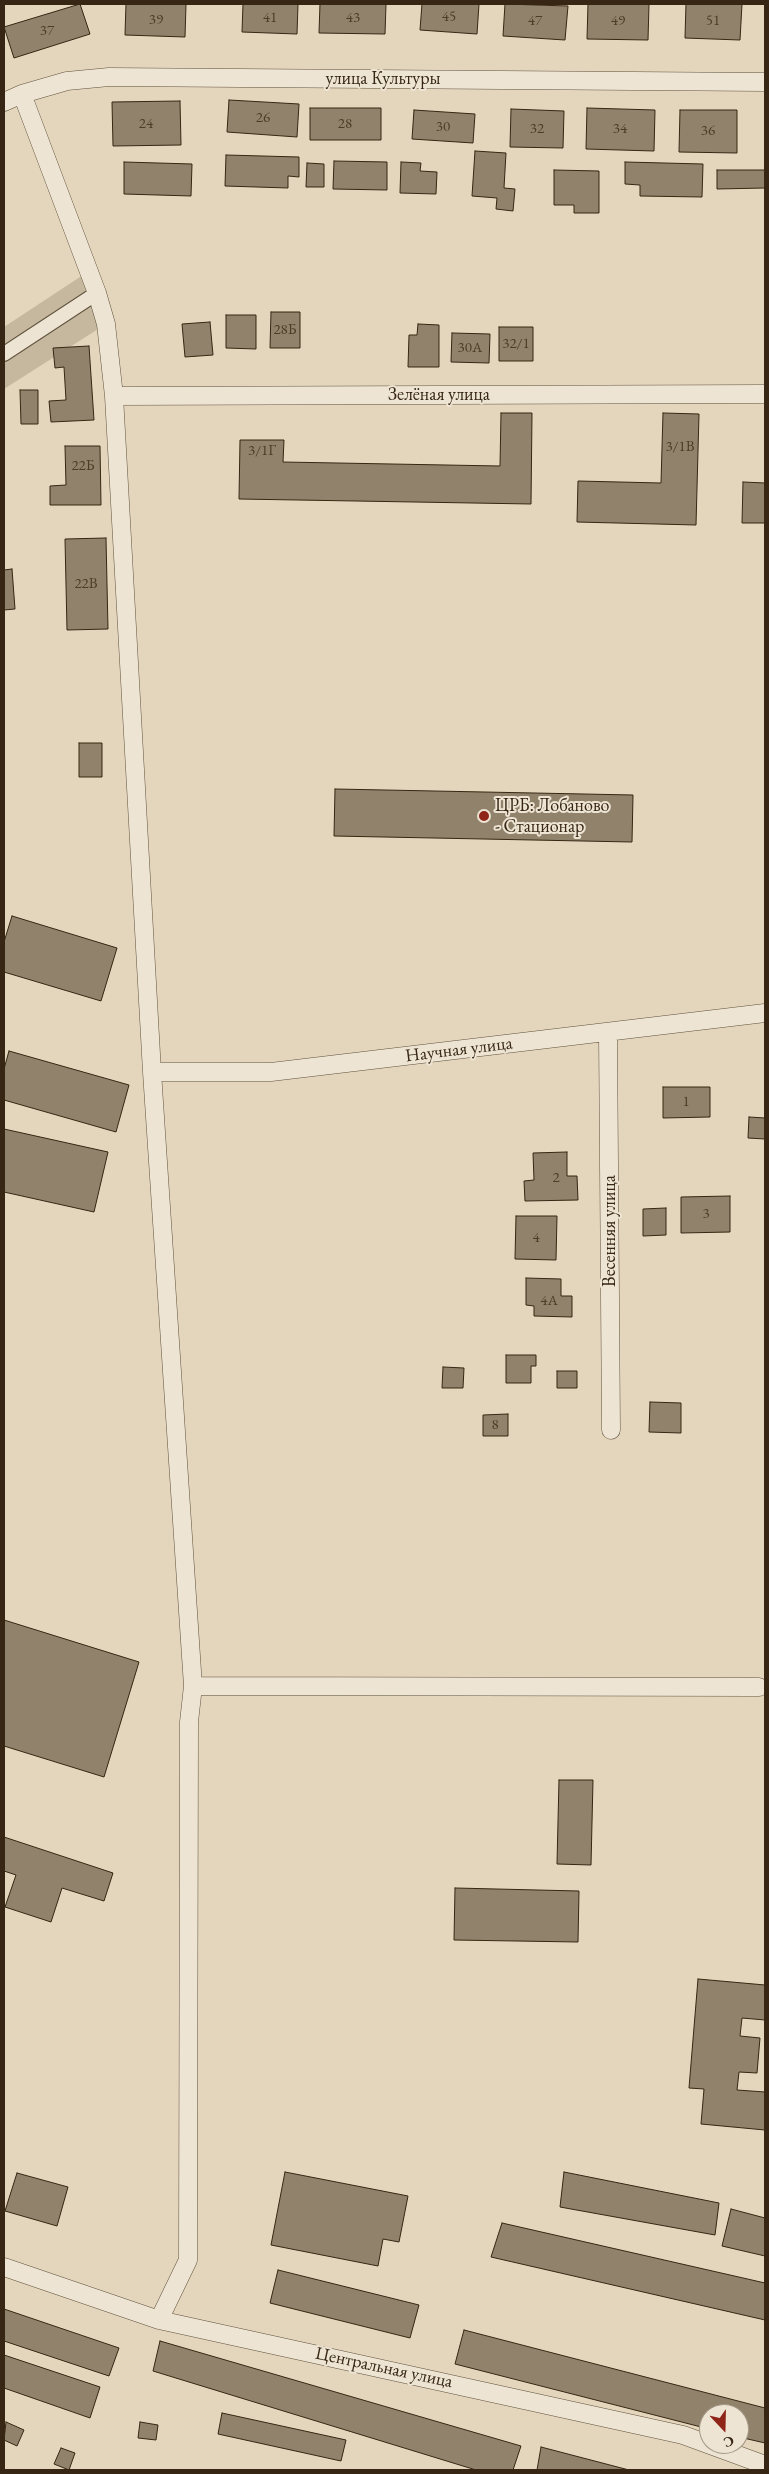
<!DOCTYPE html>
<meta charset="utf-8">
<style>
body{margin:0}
#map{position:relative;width:769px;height:2474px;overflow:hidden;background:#e3d6bc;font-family:"EB Garamond",serif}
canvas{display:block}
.frame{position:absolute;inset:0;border:5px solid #362613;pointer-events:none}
.north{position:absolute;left:699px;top:2404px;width:50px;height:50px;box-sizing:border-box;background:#ede4d3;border:1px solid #a49886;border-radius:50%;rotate:159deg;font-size:14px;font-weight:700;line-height:20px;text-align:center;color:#362613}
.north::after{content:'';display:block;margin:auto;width:18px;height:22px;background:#8f2418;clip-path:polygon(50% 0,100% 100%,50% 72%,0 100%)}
</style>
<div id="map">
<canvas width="769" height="2474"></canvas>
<div class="frame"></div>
<div class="north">С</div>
</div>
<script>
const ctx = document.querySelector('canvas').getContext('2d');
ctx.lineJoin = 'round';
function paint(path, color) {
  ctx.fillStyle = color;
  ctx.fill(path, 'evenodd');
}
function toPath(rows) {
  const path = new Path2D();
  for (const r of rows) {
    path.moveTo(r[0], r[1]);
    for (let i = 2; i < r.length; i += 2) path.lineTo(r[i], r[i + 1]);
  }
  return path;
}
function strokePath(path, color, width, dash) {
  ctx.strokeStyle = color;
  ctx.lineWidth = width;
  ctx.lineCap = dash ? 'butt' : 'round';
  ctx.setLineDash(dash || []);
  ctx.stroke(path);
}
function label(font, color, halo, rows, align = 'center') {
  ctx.font = font + ' "EB Garamond",serif';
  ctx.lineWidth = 4;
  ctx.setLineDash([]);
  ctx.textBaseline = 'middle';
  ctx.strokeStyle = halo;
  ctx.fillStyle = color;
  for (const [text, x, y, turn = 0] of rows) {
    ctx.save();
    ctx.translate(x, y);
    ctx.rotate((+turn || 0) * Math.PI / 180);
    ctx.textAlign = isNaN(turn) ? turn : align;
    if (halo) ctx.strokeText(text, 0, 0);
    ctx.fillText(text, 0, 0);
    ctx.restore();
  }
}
paint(toPath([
 [89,271,106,324,4,389,4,327]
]), '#c6b89f');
const building = toPath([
 [80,4,90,34,14,58,4,27,80,4],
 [126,4,186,4,185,37,125,35,126,4],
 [243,4,298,4,297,34,242,32,243,4],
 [320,4,386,4,385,34,319,33,320,4],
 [422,4,479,4,477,34,420,30,422,4],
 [505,4,568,6,565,40,503,36,505,4],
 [588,4,649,4,648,40,587,39,588,4],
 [686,4,742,4,740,40,685,38,686,4],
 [229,100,299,104,297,137,227,132,229,100],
 [180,101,181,145,113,146,112,102,180,101],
 [310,108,381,108,381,140,310,140,310,108],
 [587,108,655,110,654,151,586,149,587,108],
 [511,109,564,111,563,148,510,147,511,109],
 [414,110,475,114,473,143,412,139,414,110],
 [680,110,737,110,737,153,679,152,680,110],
 [475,151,506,153,504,188,515,189,513,211,496,209,497,198,472,196,475,151],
 [226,155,299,157,299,177,288,176,288,188,225,186,226,155],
 [334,161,387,162,387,190,333,189,334,161],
 [124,162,192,164,191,196,124,194,124,162],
 [401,162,421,163,420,171,437,172,436,194,400,193,401,162],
 [625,162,703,164,702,197,640,196,640,185,625,184,625,162],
 [307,163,324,164,324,187,306,187,307,163],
 [554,170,599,171,599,213,574,213,574,205,554,205,554,170],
 [717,170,765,170,765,188,717,189,717,170],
 [271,312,300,312,300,348,270,348,271,312],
 [226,315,256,315,256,349,226,348,226,315],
 [210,322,213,355,185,357,182,324,210,322],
 [418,324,439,325,439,367,408,367,409,335,417,335,418,324],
 [499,327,533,327,533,361,499,361,499,327],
 [452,333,490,334,489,363,451,362,452,333],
 [89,346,94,420,51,422,49,401,66,400,64,367,55,368,53,348,89,346],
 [20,390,38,390,38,424,21,424,20,390],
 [501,413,532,413,531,504,239,499,240,440,284,440,283,462,500,466,501,413],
 [663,413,699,414,696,525,577,522,578,481,661,483,663,413],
 [65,446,100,446,101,505,50,505,50,486,66,485,65,446],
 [743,482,765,483,765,523,742,523,743,482],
 [106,538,108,629,67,630,65,539,106,538],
 [12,569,15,609,4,610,4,570,12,569],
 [79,743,102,743,102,777,79,777,79,743],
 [335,789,633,795,632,842,334,836,335,789],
 [12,916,117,948,101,1001,4,972,4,942,12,916],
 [9,1051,129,1085,116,1132,4,1100,4,1069,9,1051],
 [663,1087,710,1087,710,1117,663,1118,663,1087],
 [749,1117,765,1118,765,1139,748,1138,749,1117],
 [4,1129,108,1152,94,1212,4,1192,4,1129],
 [567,1152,567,1176,577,1176,578,1200,525,1201,524,1181,534,1180,533,1153,567,1152],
 [730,1196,730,1232,681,1233,681,1197,730,1196],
 [666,1208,666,1235,643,1236,643,1209,666,1208],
 [516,1216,557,1216,556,1260,515,1259,516,1216],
 [526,1278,561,1279,561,1296,572,1296,572,1317,534,1316,534,1306,526,1305,526,1278],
 [506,1355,536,1355,536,1366,531,1366,531,1383,506,1383,506,1355],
 [443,1367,464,1368,463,1388,442,1388,443,1367],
 [557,1371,577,1371,577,1388,557,1388,557,1371],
 [650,1402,681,1403,681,1433,649,1432,650,1402],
 [508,1414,508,1436,483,1436,483,1415,508,1414],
 [4,1620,139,1662,104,1777,4,1746,4,1620],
 [559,1780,593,1780,591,1865,557,1864,559,1780],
 [4,1837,113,1873,104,1901,62,1888,51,1922,5,1907,16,1875,4,1871,4,1837],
 [455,1888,579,1891,578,1942,454,1940,455,1888],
 [698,1979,765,1985,765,2020,742,2018,740,2036,760,2038,757,2073,739,2072,737,2090,765,2092,765,2130,701,2124,704,2089,689,2088,698,1979],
 [285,2172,408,2196,399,2242,383,2239,378,2266,271,2245,285,2172],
 [564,2172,719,2203,715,2235,560,2207,564,2172],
 [17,2173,68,2187,57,2226,5,2211,17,2173],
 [731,2209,765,2218,765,2256,722,2246,731,2209],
 [502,2223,765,2283,765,2320,491,2257,502,2223],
 [278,2270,419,2305,410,2338,270,2303,278,2270],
 [4,2309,119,2348,109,2376,4,2341,4,2309],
 [464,2330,765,2408,765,2443,739,2437,739,2414,709,2414,709,2429,455,2364,464,2330],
 [160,2341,521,2446,513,2470,476,2470,153,2371,160,2341],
 [4,2355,100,2387,90,2418,4,2388,4,2355],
 [222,2413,346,2440,341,2461,218,2434,222,2413],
 [6,2422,24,2430,17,2446,4,2440,6,2422],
 [140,2422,158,2425,156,2440,138,2438,140,2422],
 [541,2447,629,2470,537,2470,541,2447],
 [61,2448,75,2453,69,2470,54,2464,61,2448]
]);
paint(building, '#90826b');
strokePath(building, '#362613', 1);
const pedestrian = toPath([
 [4,354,97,293]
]);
const minor = toPath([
 [22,94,97,293,106,324,114,396,152,1072,193,1686,189,1722,188,2260,159,2320],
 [4,102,22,94,67,81,109,77,765,82],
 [114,396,765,394],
 [608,1032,611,1430],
 [152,1072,271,1072,765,1013],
 [193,1686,759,1687],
 [4,2267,159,2320,683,2435,765,2465]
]);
strokePath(pedestrian, '#61523d', 16);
strokePath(minor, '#61523d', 19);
strokePath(pedestrian, '#ede4d3', 14);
strokePath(minor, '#ede4d3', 18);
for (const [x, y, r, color] of [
 [484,816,6,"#8f2418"]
]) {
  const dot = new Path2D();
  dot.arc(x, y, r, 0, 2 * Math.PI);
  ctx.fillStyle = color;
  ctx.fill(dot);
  strokePath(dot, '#ede4d3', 2);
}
label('15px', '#4c3d29', null, [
 ["45",449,17],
 ["41",270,18],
 ["43",353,18],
 ["39",156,20],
 ["47",535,21],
 ["49",618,21],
 ["51",713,21],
 ["37",47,31],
 ["26",263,118],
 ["24",146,124],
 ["28",345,124],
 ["30",443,127],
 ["32",537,129],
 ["34",620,129],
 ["36",708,131],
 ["28Б",285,330],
 ["32/1",516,344],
 ["30А",470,348],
 ["3/1В",680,447],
 ["3/1Г",262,451],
 ["22Б",83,466],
 ["22В",86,584],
 ["1",686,1102],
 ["2",556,1178],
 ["3",706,1214],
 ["4",536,1238],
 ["4А",549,1301],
 ["8",495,1425]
]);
label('18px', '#362613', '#ede4d3', [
 ["улица Культуры",383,79],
 ["Зелёная улица",439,395],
 ["Научная улица",459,1050,-7],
 ["Весенняя улица",610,1231,-90],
 ["Центральная улица",384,2368,12]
]);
label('18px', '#362613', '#ede4d3', [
 ["ЦРБ: Лобаново",495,806],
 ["- Стационар",495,827]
], 'left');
</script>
